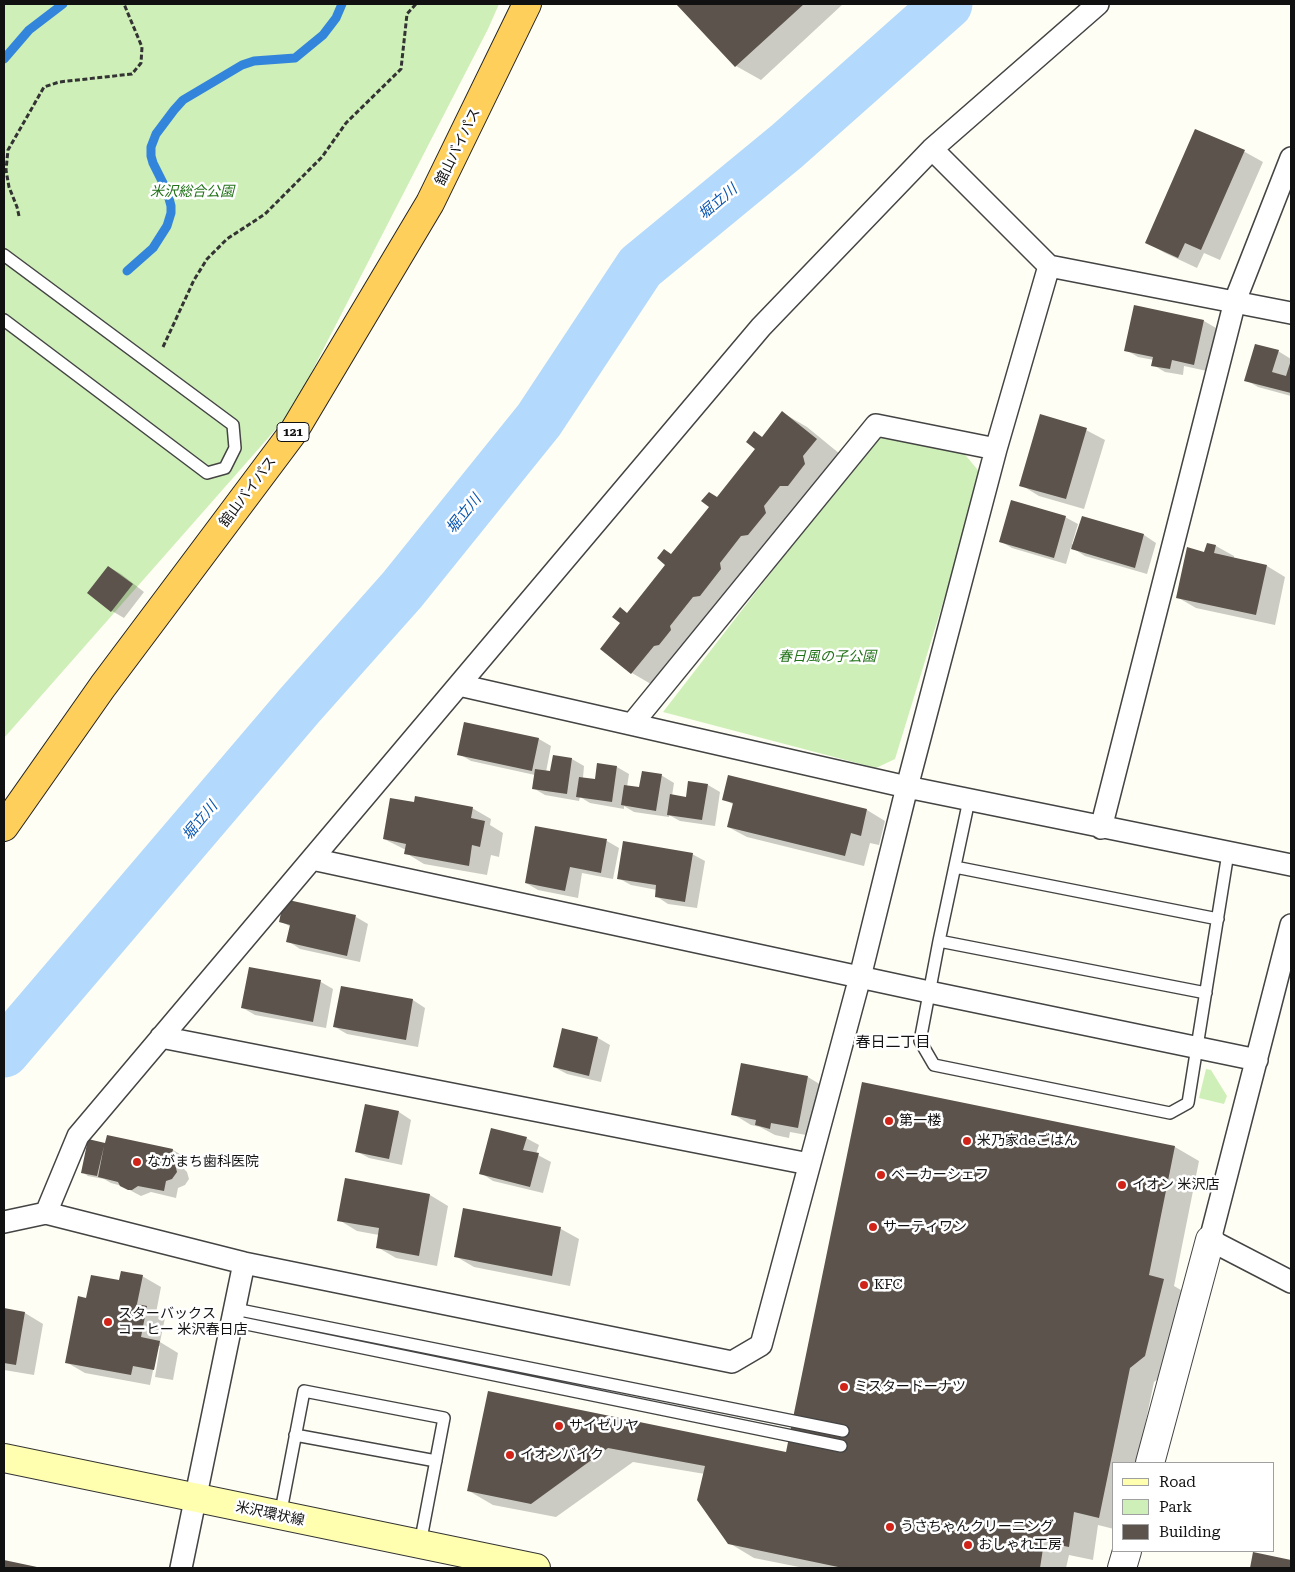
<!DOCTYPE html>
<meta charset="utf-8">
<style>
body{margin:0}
#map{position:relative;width:1295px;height:1572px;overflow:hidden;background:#fffef4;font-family:"Roboto Serif",serif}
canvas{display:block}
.frame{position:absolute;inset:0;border:5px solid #111;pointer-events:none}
.legend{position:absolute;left:1112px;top:1462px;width:162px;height:90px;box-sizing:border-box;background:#fff;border:1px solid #a0a0a0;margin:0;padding:6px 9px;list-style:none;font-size:15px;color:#111}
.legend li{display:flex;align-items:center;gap:10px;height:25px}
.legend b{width:25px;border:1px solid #a0a0a0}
</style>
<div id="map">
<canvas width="1295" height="1572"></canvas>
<div class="frame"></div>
<ul class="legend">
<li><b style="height:6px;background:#ffffaf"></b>Road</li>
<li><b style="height:14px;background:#cfefb8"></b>Park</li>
<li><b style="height:14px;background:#5b534c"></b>Building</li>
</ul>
</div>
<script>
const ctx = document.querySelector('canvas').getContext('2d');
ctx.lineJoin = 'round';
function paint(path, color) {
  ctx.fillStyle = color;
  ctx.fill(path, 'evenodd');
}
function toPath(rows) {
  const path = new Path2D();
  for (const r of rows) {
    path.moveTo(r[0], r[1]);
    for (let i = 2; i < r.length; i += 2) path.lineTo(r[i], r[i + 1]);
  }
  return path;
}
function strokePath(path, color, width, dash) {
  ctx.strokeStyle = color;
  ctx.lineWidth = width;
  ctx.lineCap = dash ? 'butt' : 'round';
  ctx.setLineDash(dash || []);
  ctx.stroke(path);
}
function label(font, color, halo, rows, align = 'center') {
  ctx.font = font + ' "Roboto Serif","Noto Sans JP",serif';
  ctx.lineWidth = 5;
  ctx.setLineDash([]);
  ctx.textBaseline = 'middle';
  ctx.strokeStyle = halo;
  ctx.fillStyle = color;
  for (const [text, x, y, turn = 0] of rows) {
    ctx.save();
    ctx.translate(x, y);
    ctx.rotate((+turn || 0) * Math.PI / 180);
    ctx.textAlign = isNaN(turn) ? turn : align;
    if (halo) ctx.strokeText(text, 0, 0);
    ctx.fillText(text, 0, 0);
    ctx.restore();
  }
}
paint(toPath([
 [4,4,499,4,488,29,291,412,4,738],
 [879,433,962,451,982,475,895,759,876,768,663,712],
 [1206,1069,1211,1070,1227,1096,1224,1104,1199,1098]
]), '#cfefb8');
paint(toPath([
 [678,4,843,4,761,80,736,66],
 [1196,130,1245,152,1263,162,1220,260,1204,253,1197,268,1165,253,1147,243],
 [1204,321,1216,328,1207,371,1184,366,1183,375,1165,372,1153,365,1154,360,1138,357,1126,350],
 [1278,351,1291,359,1291,396,1258,387,1246,380],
 [783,413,807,427,840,454,656,687,632,673,628,614],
 [1086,430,1105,440,1084,509,1039,496,1021,485],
 [1065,517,1078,524,1072,544,1074,545,1082,518,1144,535,1156,543,1147,574,1085,556,1071,547,1066,564,1012,548,1000,541],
 [1208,544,1216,546,1234,556,1234,559,1267,566,1285,577,1275,625,1196,608,1177,597,1205,553],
 [109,567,121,574,144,592,124,618,112,611],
 [465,723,539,739,551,746,546,772,551,772,554,756,572,759,584,766,583,778,596,780,617,767,629,774,627,787,640,789,661,775,674,783,672,796,687,798,708,785,720,792,715,826,680,821,669,815,669,817,634,812,624,806,624,809,590,803,580,797,579,801,545,795,533,788,535,775,471,761,459,754],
 [729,777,867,810,885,821,879,845,870,843,864,866,747,837,728,827,734,805,724,799],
 [415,803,472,808,491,819,490,825,503,833,499,857,491,855,487,875,424,864,406,853,406,850,384,839],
 [607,841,619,848,613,879,582,873,578,898,538,890,526,883],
 [692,854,705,861,697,908,668,904,656,896,657,890,631,885,618,878],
 [285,900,356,917,368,924,360,962,300,949,288,941,291,927,280,921],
 [250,969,321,982,333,989,326,1028,255,1015,243,1008],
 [342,988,413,1000,425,1008,418,1047,347,1034,335,1027],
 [598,1038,610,1045,601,1082,567,1074,554,1067],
 [742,1064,808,1077,826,1088,817,1137,790,1132,789,1138,775,1135,760,1127,751,1125,733,1114],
 [863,1084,1175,1147,1199,1161,1174,1286,1188,1294,1169,1370,1154,1382,1137,1463,1114,1463,1114,1529,1098,1525,1093,1560,1069,1555,1066,1568,804,1568,754,1558,729,1543,705,1474,633,1462,556,1517,493,1505,469,1491,489,1393,787,1453],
 [399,1112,411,1120,402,1165,369,1158,356,1151],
 [108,1136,173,1150,185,1157,183,1168,187,1172,189,1179,185,1185,178,1188,176,1198,151,1192,141,1196,122,1186,111,1183,104,1179,88,1176,82,1172,89,1141,106,1145],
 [526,1138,539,1145,536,1154,551,1162,543,1193,493,1181,481,1173],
 [346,1180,430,1195,448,1206,437,1266,396,1258,377,1247,379,1235,357,1231,339,1220],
 [464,1210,561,1229,579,1239,570,1286,474,1267,455,1256],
 [142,1276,161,1287,156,1313,165,1318,160,1342,178,1353,173,1380,155,1377,160,1346,158,1346,150,1385,85,1373,66,1362,88,1299,120,1282],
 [4,1309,25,1313,43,1324,34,1375,4,1370]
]), '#0003');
strokePath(toPath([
 [4,59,29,30,63,4],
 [127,271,153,248,167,226,171,213,171,206,167,191,153,163,151,156,151,147,156,134,174,110,183,100,242,65,254,61,295,58,323,35,336,18,342,4]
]), '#3285db', 9);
strokePath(toPath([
 [4,1052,299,706,402,590,539,420,640,267,787,146,947,4]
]), '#b3d9fc', 51);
paint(toPath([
 [676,4,804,4,735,67],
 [1195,129,1245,150,1201,250,1185,243,1178,258,1145,243],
 [1134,305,1204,320,1194,365,1172,360,1170,369,1151,366,1153,357,1124,351],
 [1255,344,1279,350,1272,372,1286,376,1291,360,1291,393,1244,381],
 [782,411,817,439,803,456,805,464,788,486,780,486,764,506,766,513,748,535,741,536,720,563,721,569,700,596,693,597,670,626,671,630,659,645,654,646,631,674,600,649,620,623,612,617,620,607,627,613,665,565,657,558,664,549,671,554,709,507,701,501,709,492,717,497,755,449,746,442,754,431,762,437],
 [1040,414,1087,428,1066,499,1019,486],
 [1011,500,1066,516,1054,558,999,542],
 [1082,516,1144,534,1135,568,1071,549],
 [1207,543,1216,545,1214,553,1267,565,1256,615,1176,598,1187,547,1204,552],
 [108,566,133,584,111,612,87,593],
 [464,722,539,738,532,771,457,755],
 [553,755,572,758,567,794,532,789,535,769,550,771],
 [597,763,617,766,612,802,576,797,579,777,595,779],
 [642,771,662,774,656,811,621,805,624,785,639,787],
 [728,775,867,809,861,836,851,833,845,856,727,827,733,803,722,800],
 [688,781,708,784,702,820,667,815,670,794,686,797],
 [415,796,473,807,471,818,485,821,480,847,472,845,469,866,404,854,406,844,383,839,390,798,414,802],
 [535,826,607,839,601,873,570,867,565,891,525,883],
 [623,841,693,853,685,902,655,897,656,885,617,879],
 [284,899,356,915,347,956,286,942,290,925,279,922],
 [249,967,321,980,313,1022,241,1008],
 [341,986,413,999,406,1040,333,1027],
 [562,1028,598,1037,589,1076,553,1067],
 [741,1063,808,1076,798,1128,771,1123,770,1129,755,1125,756,1120,731,1115],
 [862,1082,1175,1146,1149,1275,1164,1279,1145,1356,1130,1368,1099,1518,1074,1512,1069,1547,1044,1542,1040,1568,843,1568,728,1544,697,1500,705,1466,608,1448,531,1504,467,1491,488,1391,786,1452],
 [365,1104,399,1111,389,1159,355,1152],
 [491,1128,527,1137,523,1150,539,1153,530,1187,479,1174],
 [107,1135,173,1149,171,1160,175,1164,177,1172,172,1179,166,1181,164,1191,138,1186,132,1190,128,1190,120,1186,118,1182,98,1177,104,1146,97,1176,81,1173,88,1139,105,1143],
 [345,1178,430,1194,419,1256,376,1248,379,1228,337,1221],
 [463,1208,561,1227,552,1276,454,1257],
 [121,1271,143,1275,137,1304,147,1306,141,1337,160,1341,154,1370,133,1366,131,1375,65,1363,78,1296,86,1298,91,1275,119,1280],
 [4,1308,25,1312,16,1365,4,1363],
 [1253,1552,1291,1560,1291,1568,1250,1568],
 [4,1560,37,1567,37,1568,4,1568]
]), '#5b534c');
const service = toPath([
 [4,255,233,425,235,448,225,468,207,473,4,320],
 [969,800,939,941,920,1041,934,1065,1170,1113,1188,1103,1228,853],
 [955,867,1218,919],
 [939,941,1206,993],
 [235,1309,843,1431],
 [232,1321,841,1446],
 [295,1435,436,1461],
 [280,1516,304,1391,444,1418,420,1544]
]);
const minor = toPath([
 [932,149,1049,266,1291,313],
 [459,685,907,787,1291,865],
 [632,724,876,425,996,449],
 [1101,828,1235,301,1291,158],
 [312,859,929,992,1257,1060],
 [1291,925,1210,1240,1291,1282],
 [161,1037,809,1164],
 [46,1213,78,1136,761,327,932,149,1098,4],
 [4,1222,46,1213,244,1263,732,1362,761,1345,860,977,907,787,996,449,1049,266],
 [181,1568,244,1263]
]);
const tertiary = toPath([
 [1150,1463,1210,1240],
 [1122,1568,1127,1551]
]);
const secondary = toPath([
 [4,1458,536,1568]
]);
const trunk = toPath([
 [4,827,103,686,294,431,430,203,527,4]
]);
strokePath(service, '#444', 14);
strokePath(minor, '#444', 24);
strokePath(tertiary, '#444', 30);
strokePath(secondary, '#333', 30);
strokePath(trunk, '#222', 30);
strokePath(toPath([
 [19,216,17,207,9,187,6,170,8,150,44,87,59,82,132,74,141,63,142,47,124,4],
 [163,347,194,280,207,259,227,239,265,214,322,157,346,123,401,69,407,14,416,4]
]), '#333', 3, [5, 2.5]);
strokePath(service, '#fff', 11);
strokePath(minor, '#fff', 21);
strokePath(tertiary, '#fff', 28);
strokePath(secondary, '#ffffaf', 28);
strokePath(trunk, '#ffcf5b', 28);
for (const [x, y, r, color] of [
 [889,1121,5,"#d12419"],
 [967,1141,5,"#d12419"],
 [137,1162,5,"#d12419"],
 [881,1175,5,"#d12419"],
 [1122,1185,5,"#d12419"],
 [873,1227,5,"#d12419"],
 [864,1285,5,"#d12419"],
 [108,1322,5,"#d12419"],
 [844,1387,5,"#d12419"],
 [559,1426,5,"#d12419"],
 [510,1455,5,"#d12419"],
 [890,1527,5,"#d12419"],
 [968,1545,5,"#d12419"]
]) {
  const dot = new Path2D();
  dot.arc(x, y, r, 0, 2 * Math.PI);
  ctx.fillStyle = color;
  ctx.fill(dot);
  strokePath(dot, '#fff', 2);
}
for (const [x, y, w] of [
 [293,432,32]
]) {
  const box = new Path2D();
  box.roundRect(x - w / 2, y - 9.5, w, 19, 4);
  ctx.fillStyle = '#fff';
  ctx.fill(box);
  strokePath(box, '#111', 1);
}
label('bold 12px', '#111', null, [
 ["121",293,432]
]);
label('14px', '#111', '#fff', [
 ["舘山バイパス",458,147,-64],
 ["舘山バイパス",248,492,-53],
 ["米沢環状線",270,1514,12]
]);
label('italic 14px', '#217118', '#fff', [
 ["米沢総合公園",192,192],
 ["春日風の子公園",827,657]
]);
label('14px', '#111', '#fff', [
 ["第一楼",899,1121],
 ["米乃家deごはん",977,1141],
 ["ながまち歯科医院",147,1162],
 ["ベーカーシェフ",891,1175],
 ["イオン 米沢店",1132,1185],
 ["サーティワン",883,1227],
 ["KFC",874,1285],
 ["スターバックス",118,1314],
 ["コーヒー 米沢春日店",118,1330],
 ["ミスタードーナツ",854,1387],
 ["サイゼリヤ",569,1426],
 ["イオンバイク",520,1455],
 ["うさちゃんクリーニング",900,1527],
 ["おしゃれ工房",978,1545]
], 'left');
label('italic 15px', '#0b57b1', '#fff', [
 ["堀立川",718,202,-40],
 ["堀立川",464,514,-51],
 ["堀立川",200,821,-50]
]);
label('15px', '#111', '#fff', [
 ["春日二丁目",893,1043]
]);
</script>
